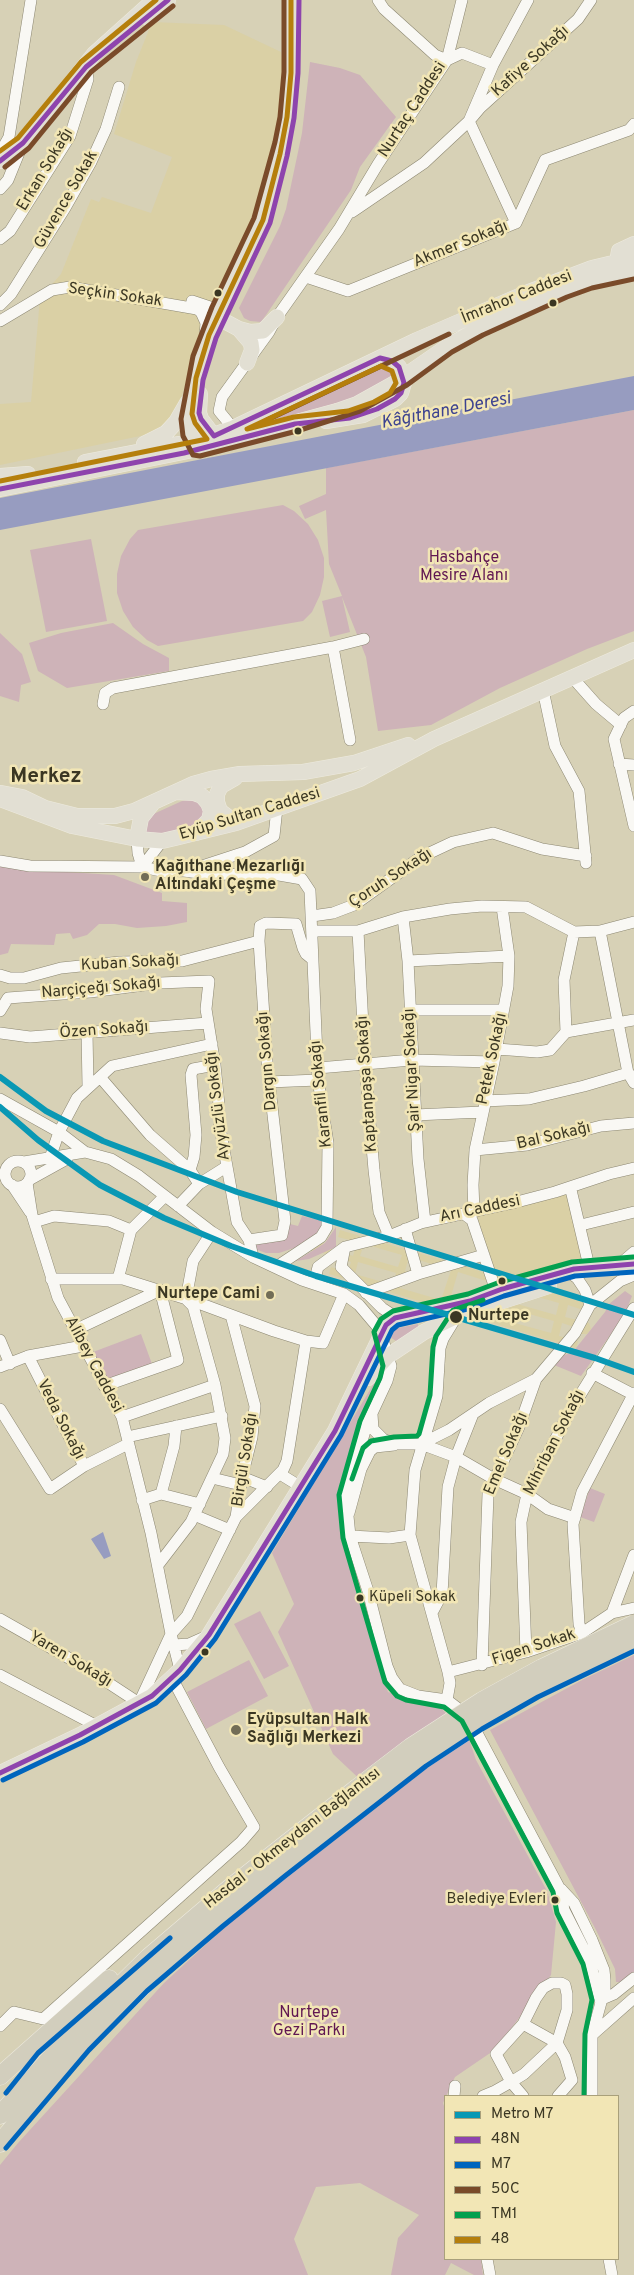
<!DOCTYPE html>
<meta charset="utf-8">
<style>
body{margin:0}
#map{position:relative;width:634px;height:2275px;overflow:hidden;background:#d7d1b6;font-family:Overpass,sans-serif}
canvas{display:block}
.legend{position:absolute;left:444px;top:2095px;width:175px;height:165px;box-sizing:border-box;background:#f2e6b5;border:1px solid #a9a07b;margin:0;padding:6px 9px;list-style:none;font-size:15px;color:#3b3723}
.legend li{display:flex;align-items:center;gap:10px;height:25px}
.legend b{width:25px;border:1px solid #a9a07b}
</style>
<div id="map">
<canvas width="634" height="2275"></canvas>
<ul class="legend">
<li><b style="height:6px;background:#0998b4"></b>Metro M7</li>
<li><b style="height:6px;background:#8e44ad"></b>48N</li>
<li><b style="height:6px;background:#0065bd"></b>M7</li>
<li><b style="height:6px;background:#7a4b2a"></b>50C</li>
<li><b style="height:6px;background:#03a04f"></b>TM1</li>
<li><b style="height:6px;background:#b57f0c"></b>48</li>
</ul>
</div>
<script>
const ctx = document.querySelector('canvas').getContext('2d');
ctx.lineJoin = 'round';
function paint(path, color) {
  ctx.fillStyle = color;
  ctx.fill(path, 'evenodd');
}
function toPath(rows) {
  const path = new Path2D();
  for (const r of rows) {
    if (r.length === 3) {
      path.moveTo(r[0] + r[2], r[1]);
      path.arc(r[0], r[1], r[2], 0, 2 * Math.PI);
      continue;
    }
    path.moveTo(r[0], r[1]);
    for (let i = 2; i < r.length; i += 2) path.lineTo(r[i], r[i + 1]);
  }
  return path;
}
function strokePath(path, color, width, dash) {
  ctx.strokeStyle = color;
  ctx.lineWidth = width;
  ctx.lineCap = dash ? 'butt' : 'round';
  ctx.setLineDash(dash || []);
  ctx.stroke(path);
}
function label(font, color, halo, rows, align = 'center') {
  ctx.font = font + ' Overpass,sans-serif';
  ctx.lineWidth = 5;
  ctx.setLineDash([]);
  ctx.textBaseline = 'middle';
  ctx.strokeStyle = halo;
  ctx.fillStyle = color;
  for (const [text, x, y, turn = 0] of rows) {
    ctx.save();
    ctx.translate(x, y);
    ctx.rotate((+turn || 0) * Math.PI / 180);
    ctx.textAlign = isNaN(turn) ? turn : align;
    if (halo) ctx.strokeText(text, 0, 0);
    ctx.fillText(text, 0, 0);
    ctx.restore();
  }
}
paint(toPath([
 [152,22,224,25,281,52,286,93,272,168,260,207,191,366,176,415,150,434,0,465,0,404,31,402,40,298,61,274,91,199,99,202,102,197,151,213,172,157,114,134,136,62],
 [567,1192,583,1262,514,1281,588,1304,586,1311,568,1305,565,1317,589,1323,591,1329,587,1334,580,1334,577,1328,562,1323,559,1336,578,1341,576,1348,329,1274,331,1267,348,1272,351,1262,323,1253,314,1253,311,1249,322,1241,325,1247,353,1256,357,1242,338,1237,340,1230,493,1275,476,1215],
 [364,1244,402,1255,398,1267,360,1256],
 [409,1257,451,1270,441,1300,400,1288,403,1277,409,1272,405,1271],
 [358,1262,396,1273,393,1285,355,1274],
 [458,1272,496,1284,500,1305,497,1317,449,1303],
 [513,1290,559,1303,556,1315,510,1302],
 [508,1308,554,1321,551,1333,504,1320]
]), '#dad0a5');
paint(toPath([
 [310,62,340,68,360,75,396,117,360,167,351,190,266,315,261,322,250,321,244,318,239,308,280,226,286,209,302,133],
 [383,366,390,369,394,375,356,398,249,427],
 [634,410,634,631,587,649,500,688,431,725,378,731,366,657,342,597,350,632,330,637,322,601,342,596,329,564,326,510,305,519,299,506,326,494,326,468],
 [283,505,294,511,308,524,318,540,324,558,324,577,320,595,312,612,303,621,158,646,147,640,133,627,123,611,117,593,117,574,121,556,130,539,138,530],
 [91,539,107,621,46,632,30,550],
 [113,623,143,644,169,658,169,671,67,688,38,671,29,643,61,633],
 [0,633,22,654,31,682,21,685,19,702,0,696],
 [193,799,202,805,205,815,195,828,157,834,144,832,149,816,182,801],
 [0,865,20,869,114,875,162,893,162,901,187,903,187,922,166,926,137,928,115,924,99,924,87,935,73,939,70,933,56,934,54,945,11,944,8,953,0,955],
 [302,1216,323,1221,323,1228,303,1245,279,1253,266,1253,252,1248,252,1241,281,1238,290,1224,298,1226],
 [336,1227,336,1247,309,1259,296,1261,325,1243],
 [625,1291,632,1296,624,1316,581,1376,554,1365,564,1355,572,1353,605,1312,609,1304],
 [418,1324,418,1331,401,1340,396,1341,390,1337,393,1329],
 [141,1334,152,1364,109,1380,93,1352],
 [374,1383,382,1387,361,1427,341,1514,366,1616,388,1692,442,1709,469,1739,476,1760,547,1891,556,1922,551,1975,496,2049,455,2077,443,2103,445,2109,445,2259,481,2259,483,2275,474,2275,451,2263,445,2275,391,2275,398,2238,419,2215,360,2183,316,2187,294,2239,308,2275,0,2275,0,2165,18,2143,164,1983,238,1915,384,1802,333,1754,278,1632,294,1604,272,1553],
 [590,1488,605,1494,594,1522,580,1517],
 [260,1611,289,1666,264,1679,234,1624],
 [634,1655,634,1974,622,1982,616,1982,615,1969,596,1930,490,1730,584,1679],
 [249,1660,268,1696,206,1729,187,1692]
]), '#ceb3b8');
paint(toPath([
 [634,376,634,410,0,530,0,498],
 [103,1532,111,1556,104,1559,91,1539]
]), '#979cc0');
const minor = toPath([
 [378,0,384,9,435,55,447,60,462,53,493,65],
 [0,153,9,137,31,0],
 [0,189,8,180,23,143],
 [352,212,424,163,469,121,493,65,528,0],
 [516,223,469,121,480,108,578,19,591,0],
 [0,239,10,231,70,136,88,79,86,67],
 [306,277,348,291,516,223,545,160,629,130,634,124],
 [192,301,219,310],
 [0,305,11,294,65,208,91,162,106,129,119,87],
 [0,321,52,290,70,287,197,309,201,312,206,323,205,336],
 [233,428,219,411,222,397,269,332,277,317,339,229,378,164,447,60,462,0],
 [333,647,364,639],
 [572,677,596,704,621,725],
 [543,690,555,746,579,791,586,863],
 [103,704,105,693,113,688,333,647,350,740],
 [634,711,624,718,614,739,634,826],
 [619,764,634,765],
 [137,839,138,853,142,867],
 [0,861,30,866,142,867,166,872],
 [142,867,162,841],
 [193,869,245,852,274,836,277,808],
 [160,870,168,869,207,874,279,875,302,879,310,891,318,1080,328,1143,327,1227,321,1237,276,1267],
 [312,916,333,913,354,905,421,857,453,842,493,833,542,849,586,856],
 [403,917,408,961,418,1159,425,1222],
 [313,931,358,931,403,917,450,909,482,906,526,907,574,932],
 [358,931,365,1064,374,1170,379,1212,389,1236],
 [600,931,628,1073,634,1083],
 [574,932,600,931,634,922],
 [408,961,509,956],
 [0,975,10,978,24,978,61,968,120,962,182,961,259,941],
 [410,1010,503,1010],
 [0,1011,8,998,90,992,160,983,209,981,206,1009,215,1065,219,1105,219,1122,237,1222,249,1240,253,1257],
 [87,1032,88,1086],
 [566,1032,564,980,574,932],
 [566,1032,634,1020],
 [0,1033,30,1037,208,1023],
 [497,1049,537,1052,550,1050,566,1032],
 [318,1068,412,1060,494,1062],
 [100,1077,150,1135,190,1170,199,1184],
 [269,1082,318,1080],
 [0,1099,59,1132,85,1152],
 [484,1101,529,1099,584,1086,628,1073,633,1077],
 [415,1115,482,1112],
 [475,1150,527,1145,601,1126,634,1123],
 [50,1158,59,1132,77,1098,112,1066,212,1044],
 [18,1174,13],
 [24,1162,85,1152,111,1159,139,1176,212,1232,253,1257,302,1280,344,1294,359,1305,381,1331],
 [190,1170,194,1157,196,1135,191,1075,193,1069,215,1065],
 [29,1180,67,1159],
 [27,1183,32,1215,58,1298,122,1417,151,1533,171,1634,180,1670],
 [12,1185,30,1212],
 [571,1190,588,1262],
 [178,1206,199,1184,226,1167],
 [474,1212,473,1185,475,1150,494,1062,508,986,509,956,502,907],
 [464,1214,472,1220,496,1291],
 [34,1222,54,1216,109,1221,131,1230,165,1196],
 [581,1225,634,1212],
 [405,1229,418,1274],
 [249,1240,282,1235,285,1221,267,1062,259,941,260,926,266,923,296,924,303,948,306,954,311,958],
 [345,1247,341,1267,382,1308,391,1314,403,1315],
 [620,1264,634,1252],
 [51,1279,123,1279,193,1301,274,1331,306,1341,323,1343,344,1294],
 [118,1279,131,1230],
 [319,1285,316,1275,318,1267,345,1247,389,1236,421,1223,513,1203,555,1192,609,1174,634,1168],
 [366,1293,418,1274,484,1255],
 [590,1305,620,1281,634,1275],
 [75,1330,160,1290,178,1360,104,1386],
 [0,1340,10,1364],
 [384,1343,391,1366,387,1381,367,1424,346,1496,350,1536,368,1591,387,1666,392,1678,400,1689,418,1696,447,1700,468,1716,560,1889,564,1910,590,1961,600,2000],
 [28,1356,84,1466,128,1444],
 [0,1367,28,1356,83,1346],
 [592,1373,632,1394],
 [0,1409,50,1489,84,1466],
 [372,1414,373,1429,383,1439,395,1444,421,1444,449,1430,489,1403,536,1379],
 [122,1417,215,1385],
 [127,1437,222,1416],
 [421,1444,456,1457,494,1479,527,1494,548,1509,575,1518],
 [280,1474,301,1487],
 [242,1477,267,1487],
 [212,1478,241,1485],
 [161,1494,200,1504],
 [142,1500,161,1494,174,1446,176,1426],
 [349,1513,361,1469,370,1451,375,1447,394,1445],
 [194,1515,230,1530],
 [236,1517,283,1470,287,1461,306,1341],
 [350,1536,389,1538,410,1535],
 [158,1565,191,1522,223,1454,225,1438,215,1385,193,1306,186,1299,193,1261,212,1232],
 [433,1611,442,1594,448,1487,456,1457,473,1414],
 [612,1613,634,1608],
 [0,1619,81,1665,139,1703,171,1634,187,1616,236,1517,242,1477,252,1437,255,1406,231,1315],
 [582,1633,579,1624,573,1524,582,1492,634,1393],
 [174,1645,189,1644,207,1636],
 [526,1652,521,1522,527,1494,569,1413,634,1308],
 [482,1665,488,1494,519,1427,536,1379,575,1333,590,1305,585,1290,577,1278,567,1271],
 [448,1672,526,1652,582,1633,612,1613,634,1555],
 [0,1675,97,1726],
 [447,1700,450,1683,448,1672,410,1535,415,1470,437,1396,440,1348,443,1339,457,1316],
 [561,1889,574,1903,592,1940,604,1970,605,1980,605,1988,592,2035,592,2096],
 [600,2000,614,1994,634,1978],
 [523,2024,557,2043,565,2057,572,2080,558,2096],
 [0,2026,14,2012,43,2019,241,1842,254,1827,219,1767,172,1678],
 [592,2035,634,1998],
 [454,2096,455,2086],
 [483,2096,495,2091,511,2082,524,2074,557,2043,567,2010,567,1994,565,1985,561,1983,552,1983,543,1988,536,1998,523,2024,496,2054,511,2082,523,2096],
 [487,2259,490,2275],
 [609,2259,612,2275]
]);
const major = toPath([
 [148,18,168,0],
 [0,161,23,143,94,54,154,0],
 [619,267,617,262,619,251,634,244],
 [219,310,224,321,239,329,250,332,263,331,277,317],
 [239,329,251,343,252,350,247,363],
 [200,394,199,413,201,419,214,436],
 [326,421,363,415,395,399,401,393,404,383,399,367,392,361,380,358],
 [205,438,233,428,417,340,526,293,592,268,634,258],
 [144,444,166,433,176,422,187,403],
 [198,449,190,433,188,419,200,357,219,310,261,221,282,144,287,118,291,72,291,0],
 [85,462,178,444],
 [0,476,28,474],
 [0,489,198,449,337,411,357,404,393,384,448,346,480,328,564,290,590,281,634,271],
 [235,778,221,786,217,794,217,802,220,811,236,823],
 [176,792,194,793,202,796,208,803,211,811,209,820,196,833],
 [1,793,22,797,45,808,77,816,115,816,134,811,193,784,211,779,240,774,303,772,354,763,408,745],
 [0,799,72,826,137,839,162,841,175,838,236,823,360,779,434,739,634,650],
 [137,839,141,818,152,804],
 [368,1378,388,1356,424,1332,457,1316,549,1286],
 [0,1773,80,1735,152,1696,180,1670,209,1635,335,1431,386,1325,395,1318,423,1313,470,1301,502,1289,574,1269,634,1264]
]);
const highway = toPath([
 [0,2076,109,1979],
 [0,2115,78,2027,149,1957,230,1888,356,1789],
 [0,2143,83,2045,155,1974,218,1920,366,1803]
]);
strokePath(minor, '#8c8772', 12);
strokePath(major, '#edeade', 16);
strokePath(highway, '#edeade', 19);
strokePath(minor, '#f9f8f4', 11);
strokePath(major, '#e2dfd3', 15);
strokePath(highway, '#d2cebd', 18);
const highwayBridge = toPath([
 [356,1789,411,1747,482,1701,542,1668,634,1624],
 [366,1803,422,1760,495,1712,563,1675,634,1643]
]);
strokePath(highwayBridge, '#edeade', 19, []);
strokePath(highwayBridge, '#d2cebd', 18);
strokePath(toPath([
 [0,161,23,143,86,67,168,0],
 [0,489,184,453,295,424,350,418,377,409,395,399,401,393,404,383,399,367,392,361,380,358,214,436,201,419,199,413,203,380,216,338,270,223,287,156,294,118,298,73,299,0],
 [0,1773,80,1735,152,1696,180,1670,209,1635,335,1431,386,1325,395,1318,470,1301,502,1289,574,1269,634,1264]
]), '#8e44ad', 5);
strokePath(toPath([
 [3,1780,83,1742,156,1703,186,1675,215,1639,341,1435,392,1330,398,1325,472,1308,504,1296,575,1276,634,1272],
 [6,2093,38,2053,170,1938],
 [6,2148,89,2050,147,1991,223,1926,285,1876,426,1766,482,1729,538,1697,634,1651]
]), '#0065bd', 5);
strokePath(toPath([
 [284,0,284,72,280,117,275,142,254,218,212,307,193,356,181,419,183,436,193,455,200,456,297,431,360,411,407,385,452,352,483,335,567,297,592,288,634,279],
 [5,167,29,148,91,72,173,6],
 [267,420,449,334]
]), '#7a4b2a', 5);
strokePath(toPath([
 [352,1479,363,1448,371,1441,394,1437,417,1436,419,1434,430,1395,433,1347,436,1336,453,1310,483,1300],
 [584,2096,585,2034,592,2000,583,1964,557,1913,553,1892,462,1721,444,1707,406,1700,397,1696,385,1682,343,1538,339,1495,360,1421,380,1378,383,1366,374,1332,381,1319,393,1311,468,1294,500,1282,572,1262,633,1257]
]), '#03a04f', 5);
strokePath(toPath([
 [0,151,18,138,81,62,156,0],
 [381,366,392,371,396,383,390,393,374,402,348,411,294,417,247,429,381,366],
 [0,481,207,439,195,423,192,414,196,378,209,335,263,220,280,154,287,117,291,73,291,0]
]), '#b57f0c', 5);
strokePath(toPath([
 [0,1077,46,1111,103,1141,237,1192,634,1315],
 [0,1107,38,1140,100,1185,164,1218,231,1246,316,1276,595,1358,634,1372]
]), '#0998b4', 6);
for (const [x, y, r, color] of [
 [218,293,4.5,"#3b3723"],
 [553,303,4.5,"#3b3723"],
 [298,431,4.5,"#3b3723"],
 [145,877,5,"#726d56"],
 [502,1281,4.5,"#3b3723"],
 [270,1295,5,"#726d56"],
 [456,1317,7,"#3b3723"],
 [360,1598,4.5,"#3b3723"],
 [205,1652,4.5,"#3b3723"],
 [236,1730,6,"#726d56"],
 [555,1900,4.5,"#3b3723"]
]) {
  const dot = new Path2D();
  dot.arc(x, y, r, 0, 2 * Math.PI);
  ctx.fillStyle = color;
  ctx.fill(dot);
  strokePath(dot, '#f2e6b5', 2);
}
label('15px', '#3b3723', '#f2e6b5', [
 ["Küpeli Sokak",369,1598],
 ["Belediye Evleri",546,1900,"right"]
], 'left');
label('16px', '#3b3723', '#f2e6b5', [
 ["Kafiye Sokağı",531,62,-42],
 ["Nurtaç Caddesi",413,110,-57],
 ["Erkan Sokağı",46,170,-59],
 ["Güvence Sokak",67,200,-60],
 ["Akmer Sokağı",461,245,-22],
 ["Seçkin Sokak",115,296,8],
 ["İmrahor Caddesi",517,298,-22],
 ["Eyüp Sultan Caddesi",250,815,-17],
 ["Çoruh Sokağı",391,879,-33],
 ["Kuban Sokağı",130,964,-3],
 ["Narçiçeğı Sokağı",101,989,-5],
 ["Özen Sokağı",104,1031,-4],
 ["Petek Sokağı",493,1059,-78],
 ["Dargın Sokağı",268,1061,-95],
 ["Şair Nigar Sokağı",413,1070,-93],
 ["Kaptanpaşa Sokağı",368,1084,-94],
 ["Karanfil Sokağı",322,1094,-96],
 ["Ayyüzlü Sokağı",219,1106,-97],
 ["Bal Sokağı",554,1137,-13],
 ["Arı Caddesi",480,1210,-12],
 ["Alibey Caddesi",93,1365,62],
 ["Veda Sokağı",60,1420,63],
 ["Mihriban Sokağı",555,1443,-63],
 ["Emel Sokağı",507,1454,-67],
 ["Birgül Sokağı",246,1460,-81],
 ["Figen Sokak",534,1648,-18],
 ["Yaren Sokağı",70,1660,31],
 ["Hasdal - Okmeydanı Bağlantısı",293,1839,-38]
]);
label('16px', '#601752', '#f2e6b5', [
 ["Hasbahçe",464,559],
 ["Mesire Alanı",464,577],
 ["Nurtepe",309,2014],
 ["Gezi Parkı",309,2032]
]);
label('bold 16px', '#3b3723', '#f2e6b5', [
 ["Kağıthane Mezarlığı",155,868],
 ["Altındaki Çeşme",155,886],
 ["Nurtepe Cami",260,1295,"right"],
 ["Eyüpsultan Halk",247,1721],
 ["Sağlığı Merkezi",247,1739]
], 'left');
label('bold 16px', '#3b3723', '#f2e6b5', [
 ["Nurtepe",468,1317]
], 'left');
label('italic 18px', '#3d4390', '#f2e6b5', [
 ["Kâğıthane Deresi",446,412,-11]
]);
label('bold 21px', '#3b3723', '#f2e6b5', [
 ["Merkez",46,778]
]);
</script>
